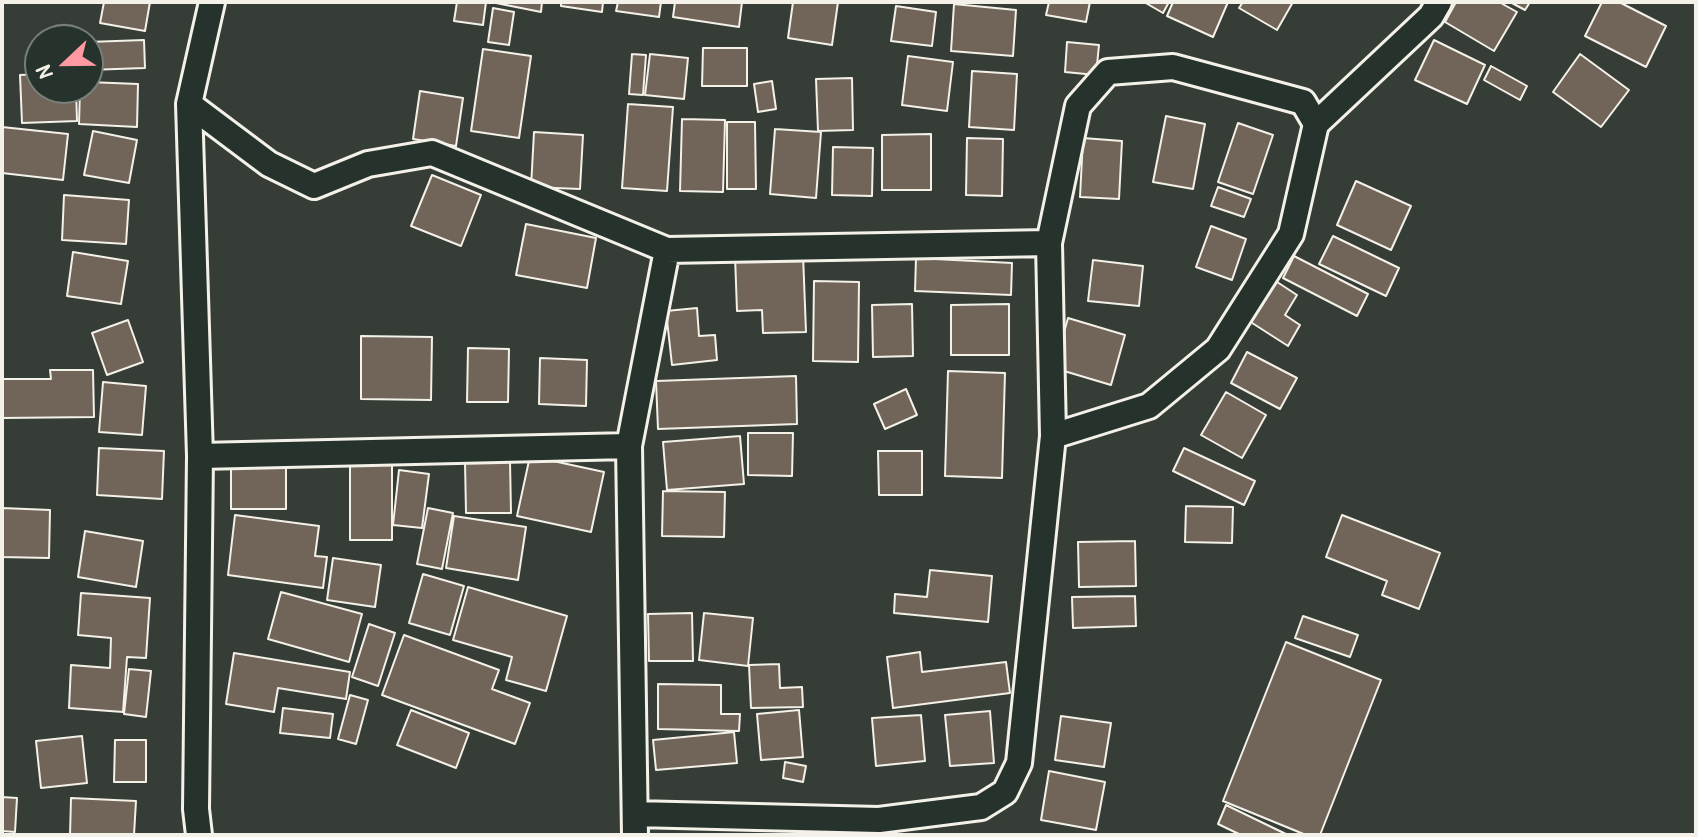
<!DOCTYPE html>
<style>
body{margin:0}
#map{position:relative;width:1698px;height:837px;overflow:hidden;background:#353d36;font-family:"Patrick Hand",sans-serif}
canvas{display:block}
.frame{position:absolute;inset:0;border:4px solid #f4f1e8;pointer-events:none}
.north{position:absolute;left:24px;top:24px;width:80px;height:80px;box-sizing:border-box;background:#26332d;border:2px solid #787f78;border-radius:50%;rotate:248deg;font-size:22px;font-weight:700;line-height:32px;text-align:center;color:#f4f1e8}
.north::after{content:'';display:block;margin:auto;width:28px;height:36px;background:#ff9aa2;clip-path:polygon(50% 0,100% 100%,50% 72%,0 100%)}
</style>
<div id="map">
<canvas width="1698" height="837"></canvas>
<div class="frame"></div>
<div class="north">N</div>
</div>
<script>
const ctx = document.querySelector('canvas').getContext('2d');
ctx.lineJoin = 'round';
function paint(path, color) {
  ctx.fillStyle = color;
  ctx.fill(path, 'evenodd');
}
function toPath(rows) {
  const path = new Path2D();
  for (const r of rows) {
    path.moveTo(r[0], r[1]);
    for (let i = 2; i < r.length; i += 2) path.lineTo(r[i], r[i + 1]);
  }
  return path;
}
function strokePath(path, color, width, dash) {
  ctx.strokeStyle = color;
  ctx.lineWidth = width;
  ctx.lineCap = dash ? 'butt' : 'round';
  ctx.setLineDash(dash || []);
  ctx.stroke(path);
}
const building = toPath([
 [104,2,150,2,145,31,100,23,104,2],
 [457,2,486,2,483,25,454,21,457,2],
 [491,2,542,2,541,12,491,2],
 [561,2,603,2,602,12,561,6,561,2],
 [618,2,661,2,659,17,616,11,618,2],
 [675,2,742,2,739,27,673,17,675,2],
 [793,2,838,2,832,45,788,38,793,2],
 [1049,2,1090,2,1086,22,1046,15,1049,2],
 [1144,2,1169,2,1163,13,1144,2],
 [1173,2,1228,2,1213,37,1167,16,1173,2],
 [1243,2,1293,2,1277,30,1239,8,1243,2],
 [1456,2,1499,2,1517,12,1494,51,1445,22,1456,2],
 [1510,2,1530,2,1525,10,1510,2],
 [1602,2,1619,2,1666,26,1646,67,1585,36,1602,2],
 [954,4,1016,10,1013,56,951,51,954,4],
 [896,6,936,12,932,46,891,41,896,6],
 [493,8,514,12,509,45,488,42,493,8],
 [144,40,145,68,88,70,88,42,144,40],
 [1434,40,1485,65,1467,104,1415,80,1434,40],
 [1067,42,1099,45,1096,75,1065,72,1067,42],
 [703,48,747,48,747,86,702,86,703,48],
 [483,49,531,56,519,138,471,131,483,49],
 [632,54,646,55,643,95,629,94,632,54],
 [650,54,688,58,684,99,645,95,650,54],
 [1580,54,1629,90,1601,127,1553,92,1580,54],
 [908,56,953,62,947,111,902,105,908,56],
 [1491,66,1527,86,1520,100,1484,80,1491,66],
 [972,71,1017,74,1014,130,969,127,972,71],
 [40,74,40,88,76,88,77,121,22,123,20,75,40,74],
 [852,78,853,130,818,131,816,79,852,78],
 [772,81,776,109,758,112,754,84,772,81],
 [88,82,138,84,137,127,79,124,80,88,88,88,88,82],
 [420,91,463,98,456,146,413,139,420,91],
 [628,104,673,107,667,191,622,188,628,104],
 [1166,116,1205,124,1193,189,1153,182,1166,116],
 [682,119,725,120,723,192,680,191,682,119],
 [727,122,755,122,756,189,727,189,727,122],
 [1238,123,1273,135,1253,194,1218,182,1238,123],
 [2,127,68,134,63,180,2,173,2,127],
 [775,129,821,132,816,198,770,194,775,129],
 [93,131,137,140,129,183,84,175,93,131],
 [534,132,583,135,580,189,531,187,534,132],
 [931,134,931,190,882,190,882,135,931,134],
 [967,138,1003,139,1002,196,966,195,967,138],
 [1083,138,1122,141,1119,199,1080,197,1083,138],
 [833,147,873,148,872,196,832,195,833,147],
 [432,175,481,195,461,246,411,226,432,175],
 [1356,181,1411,206,1391,250,1337,225,1356,181],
 [1218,187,1251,199,1244,217,1211,206,1218,187],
 [64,195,129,200,126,244,62,240,64,195],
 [526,224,596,238,587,288,516,275,526,224],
 [1211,226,1246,239,1232,280,1196,267,1211,226],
 [1333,236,1399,268,1386,296,1319,264,1333,236],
 [73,252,128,261,121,304,67,296,73,252],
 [803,254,806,332,763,333,762,310,737,311,735,256,803,254],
 [1294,256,1368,294,1357,316,1283,278,1294,256],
 [916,258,1012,263,1011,295,915,291,916,258],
 [1093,260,1143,266,1139,306,1088,301,1093,260],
 [1274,280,1297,295,1285,315,1300,325,1288,346,1249,321,1274,280],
 [814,281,859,282,858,362,813,361,814,281],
 [912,304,913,356,873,357,872,305,912,304],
 [1009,304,1009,355,951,355,951,305,1009,304],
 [697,308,699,336,715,335,717,360,672,365,666,311,697,308],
 [1068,318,1125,335,1111,385,1054,368,1068,318],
 [128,320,143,362,107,375,92,333,128,320],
 [361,336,432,337,431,400,361,399,361,336],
 [468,348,509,349,508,402,467,402,468,348],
 [1247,352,1297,378,1280,409,1231,383,1247,352],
 [540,358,587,360,586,406,539,404,540,358],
 [50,370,93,370,94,417,2,418,2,379,51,379,50,370],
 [948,371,1005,373,1002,478,945,476,948,371],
 [796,376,797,424,658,429,656,381,796,376],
 [103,382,146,386,142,435,99,432,103,382],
 [906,389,917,415,885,429,874,404,906,389],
 [1226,392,1266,415,1242,458,1201,435,1226,392],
 [748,433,793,433,792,476,748,475,748,433],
 [740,436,744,484,667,490,663,442,740,436],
 [99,448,164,451,162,499,97,495,99,448],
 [1184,448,1255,481,1244,505,1173,471,1184,448],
 [878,451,922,451,922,495,879,495,878,451],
 [530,456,604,472,591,532,517,516,530,456],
 [510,461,511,513,466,513,465,462,510,461],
 [231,462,286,462,286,509,231,509,231,462],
 [350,465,392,465,392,540,350,540,350,465],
 [399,470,429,474,422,528,393,525,399,470],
 [663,491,725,492,724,537,662,536,663,491],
 [1186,506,1233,507,1232,543,1185,542,1186,506],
 [2,508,50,510,49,558,2,557,2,508],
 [428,508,453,513,442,569,417,564,428,508],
 [235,515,319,526,315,556,327,557,323,588,228,575,235,515],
 [1342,515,1440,553,1419,609,1382,595,1387,581,1326,557,1342,515],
 [454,516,526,527,518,580,446,568,454,516],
 [85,531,143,541,136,587,78,577,85,531],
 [1135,541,1136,586,1079,587,1078,542,1135,541],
 [333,558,381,565,375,607,327,600,333,558],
 [930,570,992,576,988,622,894,613,895,594,927,597,930,570],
 [423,574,464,586,450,635,409,623,423,574],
 [468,587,567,616,546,691,506,680,512,657,453,640,468,587],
 [281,592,362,614,349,662,268,639,281,592],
 [81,593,150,598,146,658,127,657,123,712,69,708,71,665,110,668,111,638,78,635,81,593],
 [1135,596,1136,626,1073,628,1072,597,1135,596],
 [692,613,693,661,649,661,648,614,692,613],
 [704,613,753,618,748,666,699,660,704,613],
 [1303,616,1358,635,1350,657,1295,638,1303,616],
 [369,624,395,633,378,686,352,677,369,624],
 [404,635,499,670,492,689,530,703,515,744,382,695,404,635],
 [1286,642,1381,680,1320,835,1306,835,1223,801,1286,642],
 [920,652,922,672,1006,662,1010,693,893,708,887,657,920,652],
 [234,653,350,672,346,699,278,688,274,712,226,704,234,653],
 [779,664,780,688,802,687,803,707,751,708,749,665,779,664],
 [129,669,151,671,146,717,124,714,129,669],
 [658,684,721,685,721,714,740,714,739,731,658,729,658,684],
 [350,695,368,700,356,744,338,739,350,695],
 [283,708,333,714,330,738,280,733,283,708],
 [411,710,469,733,456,768,397,745,411,710],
 [799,710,803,757,761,760,757,714,799,710],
 [990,711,994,763,950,766,945,715,990,711],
 [921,715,925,761,876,766,872,718,921,715],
 [1061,716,1111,723,1104,767,1055,760,1061,716],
 [734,732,737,763,656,770,653,740,734,732],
 [82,736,87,783,41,788,36,741,82,736],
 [115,740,146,740,146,782,114,782,115,740],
 [785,762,806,766,803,782,783,778,785,762],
 [1049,771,1105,782,1096,830,1041,820,1049,771],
 [2,797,17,798,15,832,2,831,2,797],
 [71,798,136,801,134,835,70,835,71,798],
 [1226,805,1288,835,1241,835,1218,824,1226,805]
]);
paint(building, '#71655a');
strokePath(building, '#f4f1e8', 2);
const street = toPath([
 [189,104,269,164,314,186,368,164,432,153,667,250],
 [1053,436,1149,406,1218,349,1291,234,1316,124,1431,16,1439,2],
 [200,456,629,446],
 [635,814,879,820,981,807,1005,792,1019,763,1053,436,1049,243,1078,106,1108,72,1173,67,1303,102,1316,124],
 [199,835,196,809,200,456,189,104,212,2],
 [635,835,629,446,667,250,1049,243]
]);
strokePath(street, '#f4f1e8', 30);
strokePath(street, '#26332d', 24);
</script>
